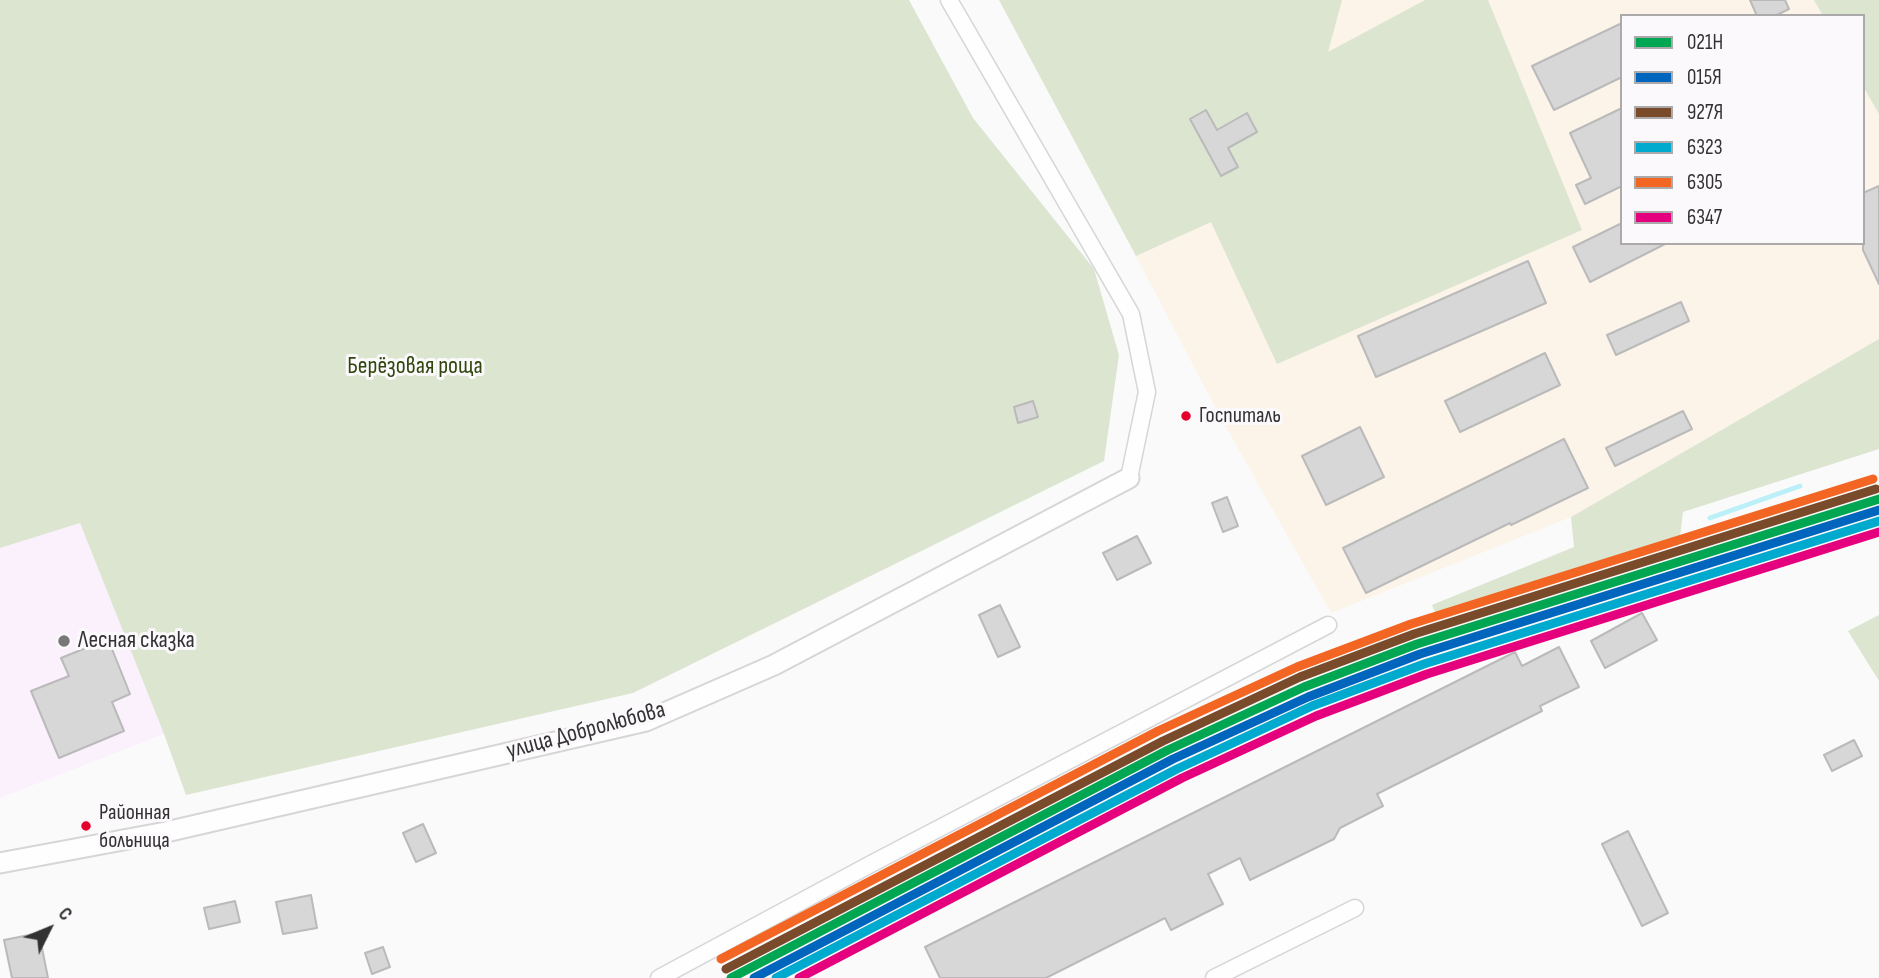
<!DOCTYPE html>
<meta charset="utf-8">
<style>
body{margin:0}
#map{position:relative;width:1879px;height:978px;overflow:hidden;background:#fbfafb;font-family:"Sofia Sans Condensed",sans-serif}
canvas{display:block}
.legend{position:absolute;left:1620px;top:14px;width:245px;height:231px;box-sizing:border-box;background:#fcf9fc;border:2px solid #aca9ab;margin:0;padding:9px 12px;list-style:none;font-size:21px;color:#333232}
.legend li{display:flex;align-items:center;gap:14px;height:35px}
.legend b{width:35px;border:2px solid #aca9ab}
.north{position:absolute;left:14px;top:894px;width:70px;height:70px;-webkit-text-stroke:5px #fcf9fc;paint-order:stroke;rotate:47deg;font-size:19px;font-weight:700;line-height:28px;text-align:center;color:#333232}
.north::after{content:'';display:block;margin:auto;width:24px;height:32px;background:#333232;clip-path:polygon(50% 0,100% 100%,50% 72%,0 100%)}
</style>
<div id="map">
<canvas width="1879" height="978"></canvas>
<ul class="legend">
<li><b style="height:9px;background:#00a651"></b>021Н</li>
<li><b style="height:9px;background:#0065bd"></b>015Я</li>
<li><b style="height:9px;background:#7a4b2a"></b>927Я</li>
<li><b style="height:9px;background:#00a9ce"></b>6323</li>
<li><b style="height:9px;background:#f26522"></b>6305</li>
<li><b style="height:9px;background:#e5007d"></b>6347</li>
</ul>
<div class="north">С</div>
</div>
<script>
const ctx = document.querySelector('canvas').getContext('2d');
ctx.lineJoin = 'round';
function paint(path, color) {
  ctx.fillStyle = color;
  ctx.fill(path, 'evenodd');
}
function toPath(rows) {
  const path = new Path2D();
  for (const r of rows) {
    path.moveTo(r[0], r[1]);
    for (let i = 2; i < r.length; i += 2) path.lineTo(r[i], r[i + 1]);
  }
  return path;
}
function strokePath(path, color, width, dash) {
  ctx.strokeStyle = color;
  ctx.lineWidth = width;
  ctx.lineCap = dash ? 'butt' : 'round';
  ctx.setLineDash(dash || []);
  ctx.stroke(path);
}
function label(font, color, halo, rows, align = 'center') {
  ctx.font = font + ' "Sofia Sans Condensed",sans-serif';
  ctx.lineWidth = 6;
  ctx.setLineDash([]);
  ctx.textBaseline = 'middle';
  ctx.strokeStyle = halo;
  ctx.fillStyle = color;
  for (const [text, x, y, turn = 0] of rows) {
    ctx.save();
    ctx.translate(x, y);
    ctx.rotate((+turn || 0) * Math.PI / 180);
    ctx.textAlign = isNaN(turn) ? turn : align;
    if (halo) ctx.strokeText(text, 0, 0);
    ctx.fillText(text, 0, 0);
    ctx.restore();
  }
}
paint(toPath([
 [80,523,164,734,0,798,0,548]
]), '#fbf1fc');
paint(toPath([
 [999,0,1879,0,1879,339,1571,517,1331,613,1217,411,1136,256],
 [1622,16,1863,16,1863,243,1622,243]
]), '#fcf4e9');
paint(toPath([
 [0,0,909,0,973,118,1094,269,1119,355,1104,461,633,693,186,795,164,734,80,523,0,548],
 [999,0,1342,0,1328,52,1425,0,1488,0,1582,230,1277,364,1211,222,1136,256],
 [1814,0,1879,0,1879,114,1863,86,1863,16,1823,16],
 [1879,339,1879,449,1683,512,1679,545,1437,617,1432,605,1574,547,1571,517],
 [1879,615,1879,681,1848,631]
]), '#dbe5d0');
strokePath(toPath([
 [1710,518,1800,486]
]), '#bbf0f9', 5);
const building = toPath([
 [1750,0,1785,0,1789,9,1775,16,1757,16,1750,0],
 [1622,23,1622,77,1554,110,1532,66,1622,23],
 [1622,108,1622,186,1585,204,1576,185,1591,178,1570,133,1622,108],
 [1206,110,1217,130,1247,113,1257,132,1228,148,1238,167,1221,176,1190,119,1206,110],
 [1879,186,1879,284,1863,250,1863,193,1879,186],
 [1622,223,1622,243,1667,243,1590,282,1573,247,1622,223],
 [1528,261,1546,303,1376,377,1358,336,1528,261],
 [1681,302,1689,321,1616,355,1607,335,1681,302],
 [1545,353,1560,385,1460,432,1445,401,1545,353],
 [1033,401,1038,417,1018,423,1014,407,1033,401],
 [1683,411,1692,429,1615,466,1606,448,1683,411],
 [1360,427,1384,477,1326,505,1302,456,1360,427],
 [1564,439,1588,488,1511,525,1510,523,1366,593,1343,548,1564,439],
 [1227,497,1238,526,1223,532,1212,503,1227,497],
 [1137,536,1151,563,1117,580,1103,553,1137,536],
 [1000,605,1020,647,998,657,979,615,1000,605],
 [1642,613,1657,640,1605,668,1591,641,1642,613],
 [108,639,130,694,112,702,124,731,59,758,31,691,69,676,61,658,108,639],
 [1559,647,1579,687,1540,706,1542,711,1377,794,1383,806,1340,828,1334,839,1250,880,1240,858,1208,874,1223,904,1171,930,1165,918,1046,978,940,978,925,947,1515,652,1522,666,1559,647],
 [1854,740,1862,756,1832,771,1824,755,1854,740],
 [423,824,436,853,416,862,403,833,423,824],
 [1628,831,1668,913,1642,926,1602,844,1628,831],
 [311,895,317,928,283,934,276,902,311,895],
 [235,901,240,922,209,929,204,908,235,901],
 [39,933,48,978,12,978,4,940,39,933],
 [383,947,390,967,372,974,365,953,383,947]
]);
paint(building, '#d7d7d7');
strokePath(building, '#bababa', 2);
const minor = toPath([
 [949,0,1131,314,1147,392,1129,478],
 [659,978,869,865,1328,625],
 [1214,978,1355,908]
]);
const tertiary = toPath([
 [0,863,166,832,646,721,774,665,1129,478]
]);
strokePath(minor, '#d7d6d6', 19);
strokePath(tertiary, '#d7d6d6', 23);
strokePath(minor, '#fefefe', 16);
strokePath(tertiary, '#fefefe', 19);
strokePath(toPath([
 [731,978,1168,750,1304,687,1417,644,1879,499]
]), '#00a651', 9);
strokePath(toPath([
 [754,978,1173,759,1308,697,1420,654,1879,510]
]), '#0065bd', 9);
strokePath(toPath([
 [726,969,1163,741,1300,677,1414,634,1876,489]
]), '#7a4b2a', 9);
strokePath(toPath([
 [776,978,1177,769,1312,706,1424,664,1879,521]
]), '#00a9ce', 9);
strokePath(toPath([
 [721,959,1158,731,1297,667,1411,624,1873,479]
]), '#f26522', 9);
strokePath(toPath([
 [799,978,1182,778,1316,716,1427,674,1879,532]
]), '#e5007d', 9);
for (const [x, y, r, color] of [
 [1186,416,6,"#e4002b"],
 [64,641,7,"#797878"],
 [86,826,6,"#e4002b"]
]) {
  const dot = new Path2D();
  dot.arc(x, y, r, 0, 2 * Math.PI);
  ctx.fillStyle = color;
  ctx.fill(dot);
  strokePath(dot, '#fcf9fc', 2.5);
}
label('22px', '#333232', '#fcf9fc', [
 ["Госпиталь",1199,416],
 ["Районная",99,813],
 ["больница",99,841]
], 'left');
label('24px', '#2f460d', '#fcf9fc', [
 ["Берёзовая роща",415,367]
]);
label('24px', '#333232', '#fcf9fc', [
 ["Лесная сказка",78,641]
], 'left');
label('24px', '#333232', '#fcf9fc', [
 ["улица Добролюбова",586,731,-15]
]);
</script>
